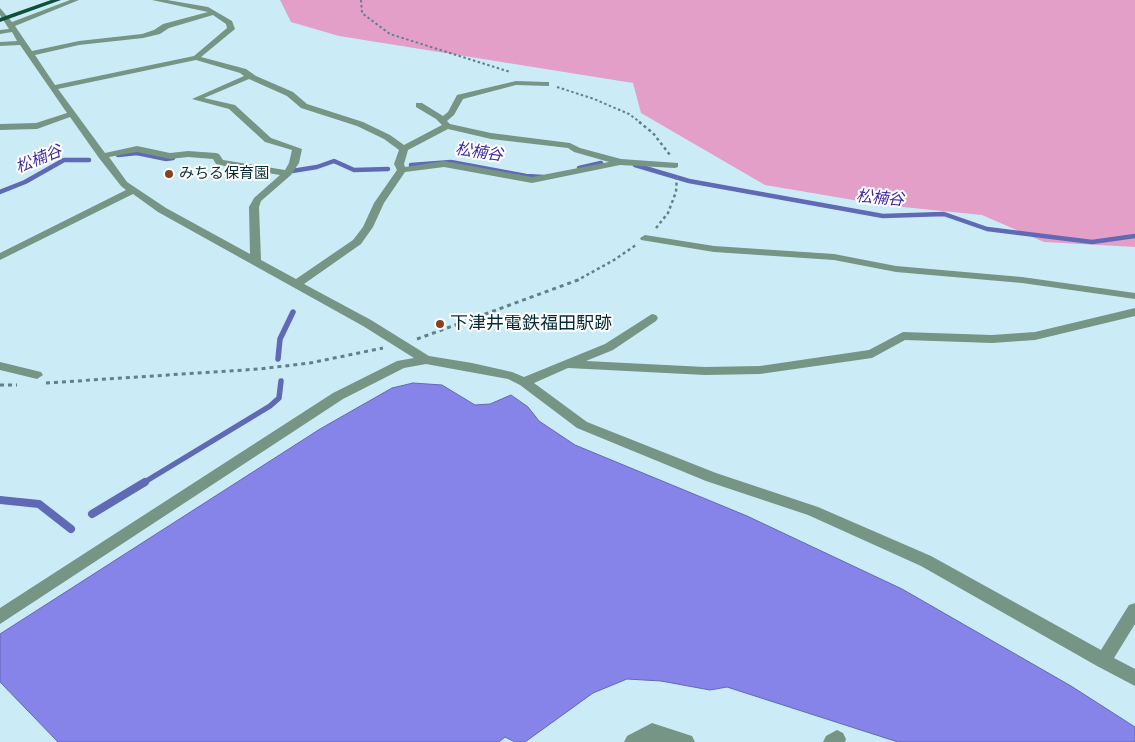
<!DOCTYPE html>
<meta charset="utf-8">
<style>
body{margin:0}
canvas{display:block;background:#cbebf7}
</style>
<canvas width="1135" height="742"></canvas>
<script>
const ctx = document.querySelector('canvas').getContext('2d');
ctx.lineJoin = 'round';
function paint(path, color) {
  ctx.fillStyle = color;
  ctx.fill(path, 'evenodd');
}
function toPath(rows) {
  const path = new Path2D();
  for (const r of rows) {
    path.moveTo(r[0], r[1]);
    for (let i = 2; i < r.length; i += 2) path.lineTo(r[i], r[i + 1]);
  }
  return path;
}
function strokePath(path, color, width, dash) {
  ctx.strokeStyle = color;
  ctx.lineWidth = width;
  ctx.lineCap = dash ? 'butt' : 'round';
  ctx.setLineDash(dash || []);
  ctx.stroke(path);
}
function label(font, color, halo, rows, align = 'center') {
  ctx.font = font + ' "DejaVu Sans","Noto Sans JP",sans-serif';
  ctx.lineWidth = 4;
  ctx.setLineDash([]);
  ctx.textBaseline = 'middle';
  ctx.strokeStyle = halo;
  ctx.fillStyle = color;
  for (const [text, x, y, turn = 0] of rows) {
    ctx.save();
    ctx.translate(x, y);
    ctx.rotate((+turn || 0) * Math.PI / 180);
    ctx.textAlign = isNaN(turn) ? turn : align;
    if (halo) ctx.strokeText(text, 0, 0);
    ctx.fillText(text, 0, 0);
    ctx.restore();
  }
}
paint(toPath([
 [280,0,1135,0,1135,247,1044,242,982,215,883,205,765,185,641,113,633,83,339,36,291,22]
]), '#e49fc8');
const water = toPath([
 [413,383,442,385,475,405,490,404,511,395,528,407,539,421,575,445,747,516,902,589,1071,686,1135,727,1135,742,898,742,727,687,710,690,661,681,627,679,593,693,525,742,515,742,505,737,499,742,58,742,0,682,0,634,320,429,392,388,413,383]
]);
paint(water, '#8784e9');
strokePath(water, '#6069b4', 1);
strokePath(toPath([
 [118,155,137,153,166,159,173,158],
 [411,165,451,162,526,176,543,177],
 [635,165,689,181,883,216,944,214,987,229,1092,242,1135,236],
 [579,168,601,163],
 [292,171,317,167,334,161,354,170,388,169],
 [0,192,25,182,64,160,89,160]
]), '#6069b4', 4.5);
strokePath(toPath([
 [278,359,280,339,293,312],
 [143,483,270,406,279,398,281,381]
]), '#6069b4', 5.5);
strokePath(toPath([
 [0,500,39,504,71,529],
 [92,514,145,482]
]), '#6069b4', 8);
strokePath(toPath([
 [361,0,362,13,390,34,510,72],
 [557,87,594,99,629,114,641,123]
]), '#5e818d', 2, [2.5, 2.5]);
strokePath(toPath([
 [639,122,653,133,670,155],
 [656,228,668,213,676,192,677,175],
 [576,281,614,260,636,245]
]), '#5e818d', 2.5, [3, 3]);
strokePath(toPath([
 [417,339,578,280],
 [46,383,259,369,310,363,383,348],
 [0,385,17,385]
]), '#5e818d', 3, [4, 4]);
paint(toPath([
 [70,0,79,0,15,26,32,51,79,41,142,34,154,30,163,24,208,12,152,0,167,0,208,7,232,21,235,29,201,57,246,69,256,76,293,92,307,104,363,122,390,135,404,145,442,125,436,119,416,107,416,103,422,103,443,116,448,112,457,95,516,81,546,82,549,82,549,86,516,85,463,99,454,115,447,121,450,124,491,133,570,143,580,148,621,159,678,163,678,167,675,168,620,165,532,183,444,167,405,172,384,203,373,227,361,244,304,284,371,320,429,356,472,363,512,372,524,377,605,344,652,314,656,315,658,318,656,321,613,350,586,361,705,367,760,366,869,350,903,332,992,335,1035,332,1135,308,1135,316,1035,340,992,343,905,340,872,358,760,374,705,375,568,368,534,383,587,422,716,473,818,507,931,556,1101,650,1129,605,1135,603,1135,624,1114,658,1135,669,1135,686,1097,666,921,566,808,515,706,481,577,428,520,385,508,379,426,364,404,368,343,399,0,624,0,608,333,393,397,361,414,358,363,326,158,212,133,194,0,260,0,253,126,190,121,186,99,158,70,117,37,129,0,130,0,124,36,123,67,113,20,45,0,46,0,42,17,41,12,32,0,34,0,30,9,29,0,15,0,8,12,22,70,0],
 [213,15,226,24,227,28,194,56,55,85,35,55,79,45,143,38,160,34,169,28,213,15],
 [196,60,240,73,244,76,192,99,229,109,265,142,292,150,289,163,285,170,223,160,219,154,216,153,188,151,170,153,137,146,105,153,58,89,196,60],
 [249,79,287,96,301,108,357,126,384,139,399,150,394,164,397,170,374,203,363,227,353,240,296,279,261,260,259,207,261,201,291,175,299,163,302,149,271,138,235,105,204,98,249,79],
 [448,129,491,139,568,148,574,152,609,162,532,177,444,161,405,167,404,164,408,150,448,129],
 [137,152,170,159,188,157,213,159,216,164,219,165,280,175,254,198,249,207,250,254,166,208,127,182,109,157,137,152],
 [645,235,714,246,834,254,896,266,1022,277,1135,293,1135,299,1022,283,896,272,834,260,714,252,641,240,640,238,645,235],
 [0,362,41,372,43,375,37,379,0,370,0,362],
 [652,723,692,736,695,742,624,742,627,736,652,723],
 [837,730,843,733,846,739,845,742,823,742,826,736,837,730]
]), '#769585');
paint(toPath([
 [51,0,61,0,0,22,0,18,51,0]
]), '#0d5239');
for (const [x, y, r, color] of [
 [169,174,5,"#894121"],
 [440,324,5,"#894121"]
]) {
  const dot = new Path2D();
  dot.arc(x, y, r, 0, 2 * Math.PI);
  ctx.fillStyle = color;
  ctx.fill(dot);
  strokePath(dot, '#fff', 2);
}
label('15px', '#052b37', '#fff', [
 ["みちる保育園",179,174]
], 'left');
label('italic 16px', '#3f299e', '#fff', [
 ["松楠谷",479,153,8],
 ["松楠谷",39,160,-22],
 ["松楠谷",880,199,5]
]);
label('18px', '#052b37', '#fff', [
 ["下津井電鉄福田駅跡",450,324]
], 'left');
</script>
